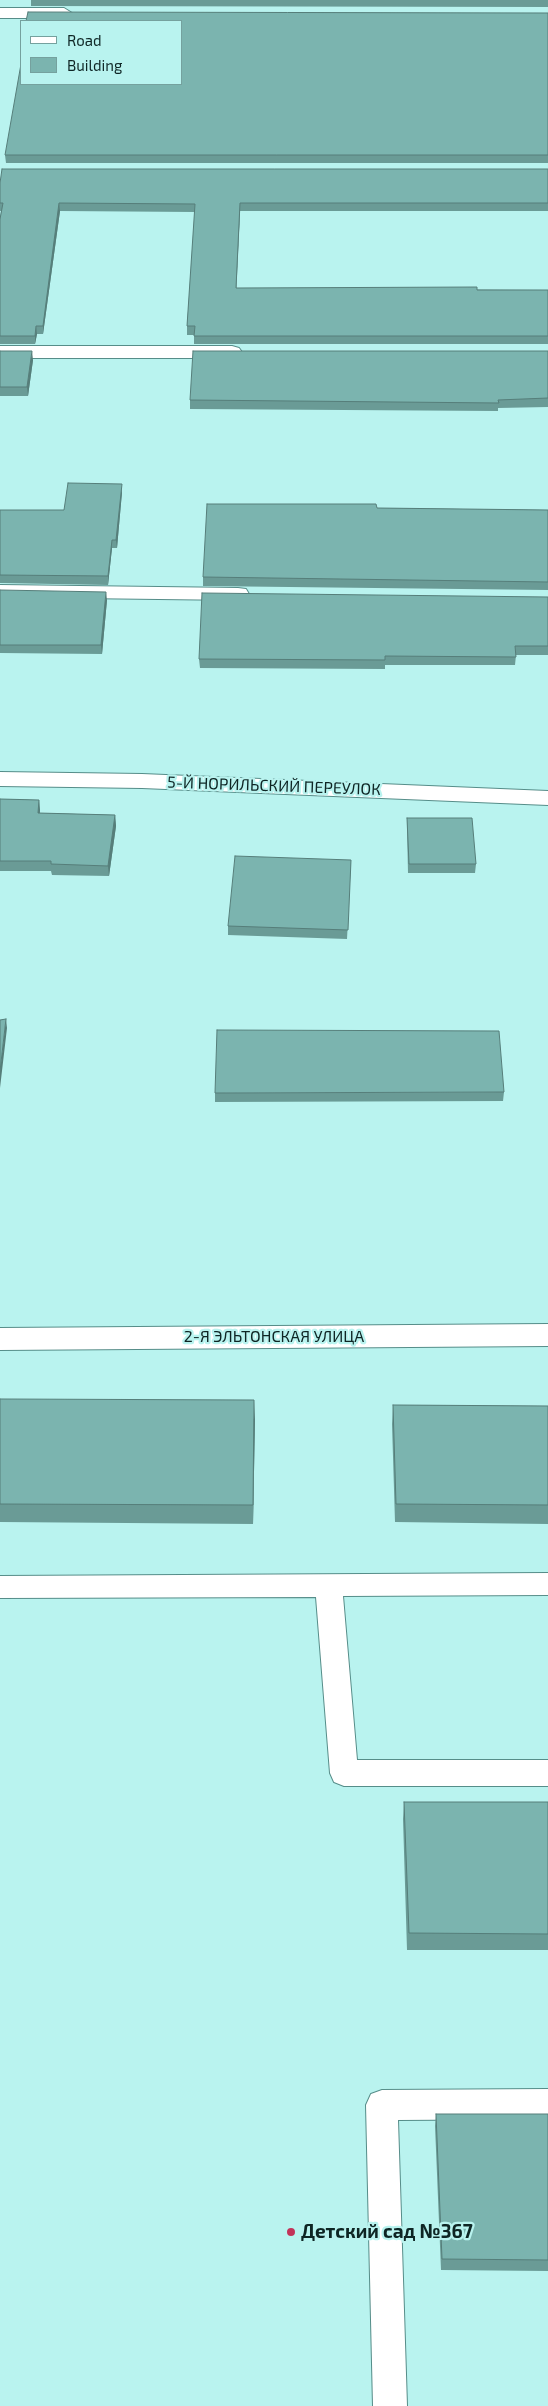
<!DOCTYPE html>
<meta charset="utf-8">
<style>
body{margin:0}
#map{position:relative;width:548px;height:2406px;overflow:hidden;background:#b9f3ef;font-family:"Exo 2",sans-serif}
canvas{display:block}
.legend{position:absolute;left:20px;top:20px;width:162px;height:65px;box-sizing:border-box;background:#b9f3ef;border:1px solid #75a19e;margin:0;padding:6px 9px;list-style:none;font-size:15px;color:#0e2524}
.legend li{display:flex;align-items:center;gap:10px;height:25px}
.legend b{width:25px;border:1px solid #75a19e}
</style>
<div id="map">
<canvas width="548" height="2406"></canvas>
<ul class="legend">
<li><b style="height:6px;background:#fff"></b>Road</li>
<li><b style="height:14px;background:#7bb4af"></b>Building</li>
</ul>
</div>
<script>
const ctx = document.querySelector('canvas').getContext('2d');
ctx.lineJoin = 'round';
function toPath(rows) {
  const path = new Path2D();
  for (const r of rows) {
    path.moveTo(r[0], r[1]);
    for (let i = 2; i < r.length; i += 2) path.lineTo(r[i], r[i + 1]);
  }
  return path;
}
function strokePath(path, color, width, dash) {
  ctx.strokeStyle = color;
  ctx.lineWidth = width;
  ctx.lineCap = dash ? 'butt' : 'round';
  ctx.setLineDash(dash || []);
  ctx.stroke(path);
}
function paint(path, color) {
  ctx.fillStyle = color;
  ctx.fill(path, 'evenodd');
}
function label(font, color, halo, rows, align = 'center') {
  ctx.font = font + ' "Exo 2",sans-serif';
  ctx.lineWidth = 4.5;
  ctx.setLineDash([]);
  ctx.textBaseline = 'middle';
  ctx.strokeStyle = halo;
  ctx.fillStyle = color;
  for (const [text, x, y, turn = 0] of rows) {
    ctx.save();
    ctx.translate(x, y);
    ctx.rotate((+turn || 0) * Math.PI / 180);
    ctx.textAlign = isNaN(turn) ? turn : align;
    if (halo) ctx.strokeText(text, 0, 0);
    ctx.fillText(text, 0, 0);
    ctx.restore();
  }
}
const lane = toPath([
 [548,1573,548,1595,343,1596,357,1760,548,1760,548,1786,344,1786,334,1782,330,1773,316,1597,0,1598,0,1576,548,1573],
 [548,2089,548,2119,398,2120,407,2406,373,2406,366,2105,371,2094,382,2090,548,2089]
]);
const street = toPath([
 [0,8,64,8,72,13,64,18,0,18,0,8],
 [0,346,232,346,239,348,242,352,239,356,232,358,0,358,0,346],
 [0,585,238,588,246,589,249,594,246,599,238,600,0,597,0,585],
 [0,772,142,774,548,791,548,805,142,788,0,786,0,772]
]);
const secondary = toPath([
 [548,1324,548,1346,0,1350,0,1328,548,1324]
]);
strokePath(lane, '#568d89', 2);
strokePath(street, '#568d89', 2);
strokePath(secondary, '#568d89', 2);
paint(lane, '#fff');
paint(street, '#fff');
paint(secondary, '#fff');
paint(toPath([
 [31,0,548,0,548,7,31,6],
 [548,13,548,163,6,163,5,155],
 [548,169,548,211,240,211,236,288,548,290,548,344,194,344,194,335,187,335,187,326,195,212,60,211,43,334,37,334,35,344,0,344,0,219,1,211,0,211,0,183],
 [0,351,33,360,28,396,0,396],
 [548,351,548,407,498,408,498,411,190,409,190,400],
 [122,492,117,548,112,548,108,585,0,583,0,510,64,510],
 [377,508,548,510,548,590,203,586,203,577],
 [0,590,107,600,102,654,0,653],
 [548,597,548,655,516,655,515,665,385,665,385,669,200,668,199,659],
 [0,799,39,800,40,813,115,815,116,826,109,876,52,875,51,871,0,871],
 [407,818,476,864,475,873,408,873,407,827],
 [351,860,347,939,228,935,228,926],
 [504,1092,503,1101,215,1102,215,1093],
 [0,1399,255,1419,253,1524,0,1522],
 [393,1405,548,1406,548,1524,395,1522,392,1424],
 [404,1802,548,1802,548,1950,407,1950,403,1819],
 [436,2114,548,2114,548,2271,441,2270,435,2126]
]), '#6a9b96');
paint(toPath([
 [59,203,60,211,43,334,43,326],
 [240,203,240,211,236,297,236,288],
 [36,326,37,334,35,344,35,336],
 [32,351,33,360,28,396,27,387],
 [122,484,122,492,117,548,116,540],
 [112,540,112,548,108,585,108,576],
 [106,592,107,600,102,654,101,645],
 [39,800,40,810,39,823,38,813],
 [115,815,116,826,109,876,108,866],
 [6,1019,7,1028,0,1088,0,1071],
 [254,1400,255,1419,253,1524,253,1505]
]), '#567e7a');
const building = toPath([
 [28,12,548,13,548,155,5,155,21,64,21,84,181,84,181,21,26,21,28,12],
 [2,169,548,169,548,203,240,203,236,288,477,287,477,290,548,290,548,336,194,336,195,326,187,326,195,204,59,203,43,326,36,326,35,336,0,336,0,219,3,203,0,203,0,183,2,169],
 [0,351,32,351,27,387,0,387,0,351],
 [193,351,548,351,548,398,498,400,499,403,190,400,193,351],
 [68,483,122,484,116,540,112,540,108,576,0,575,0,510,64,510,68,483],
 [207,504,376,504,377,508,548,510,548,582,203,577,207,504],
 [0,590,106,592,101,645,0,645,0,590],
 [202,593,548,597,548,646,515,646,516,657,385,656,385,660,199,659,202,593],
 [0,799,39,800,38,813,115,815,108,866,51,864,51,861,0,861,0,799],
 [407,818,472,818,476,864,409,864,407,818],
 [235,856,351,860,348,930,228,926,235,856],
 [6,1019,0,1071,0,1020,6,1019],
 [217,1030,499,1031,504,1092,215,1093,217,1030],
 [0,1399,254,1400,253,1505,0,1504,0,1399],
 [393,1405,548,1406,548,1505,396,1504,393,1405],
 [404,1802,548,1802,548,1934,409,1933,404,1802],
 [436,2114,548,2114,548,2260,442,2259,436,2114]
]);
paint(building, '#7bb4af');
strokePath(building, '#567e7a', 1);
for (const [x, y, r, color] of [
 [291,2232,5,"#c23359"]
]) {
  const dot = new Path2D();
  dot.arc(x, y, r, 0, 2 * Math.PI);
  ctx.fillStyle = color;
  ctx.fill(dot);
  strokePath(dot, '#b9f3ef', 2);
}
label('16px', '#0e2524', '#b9f3ef', [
 ["5-Й НОРИЛЬСКИЙ ПЕРЕУЛОК",274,786,2],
 ["2-Я ЭЛЬТОНСКАЯ УЛИЦА",274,1337]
]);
label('bold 19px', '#0e2524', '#b9f3ef', [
 ["Детский сад №367",301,2232]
], 'left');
</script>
